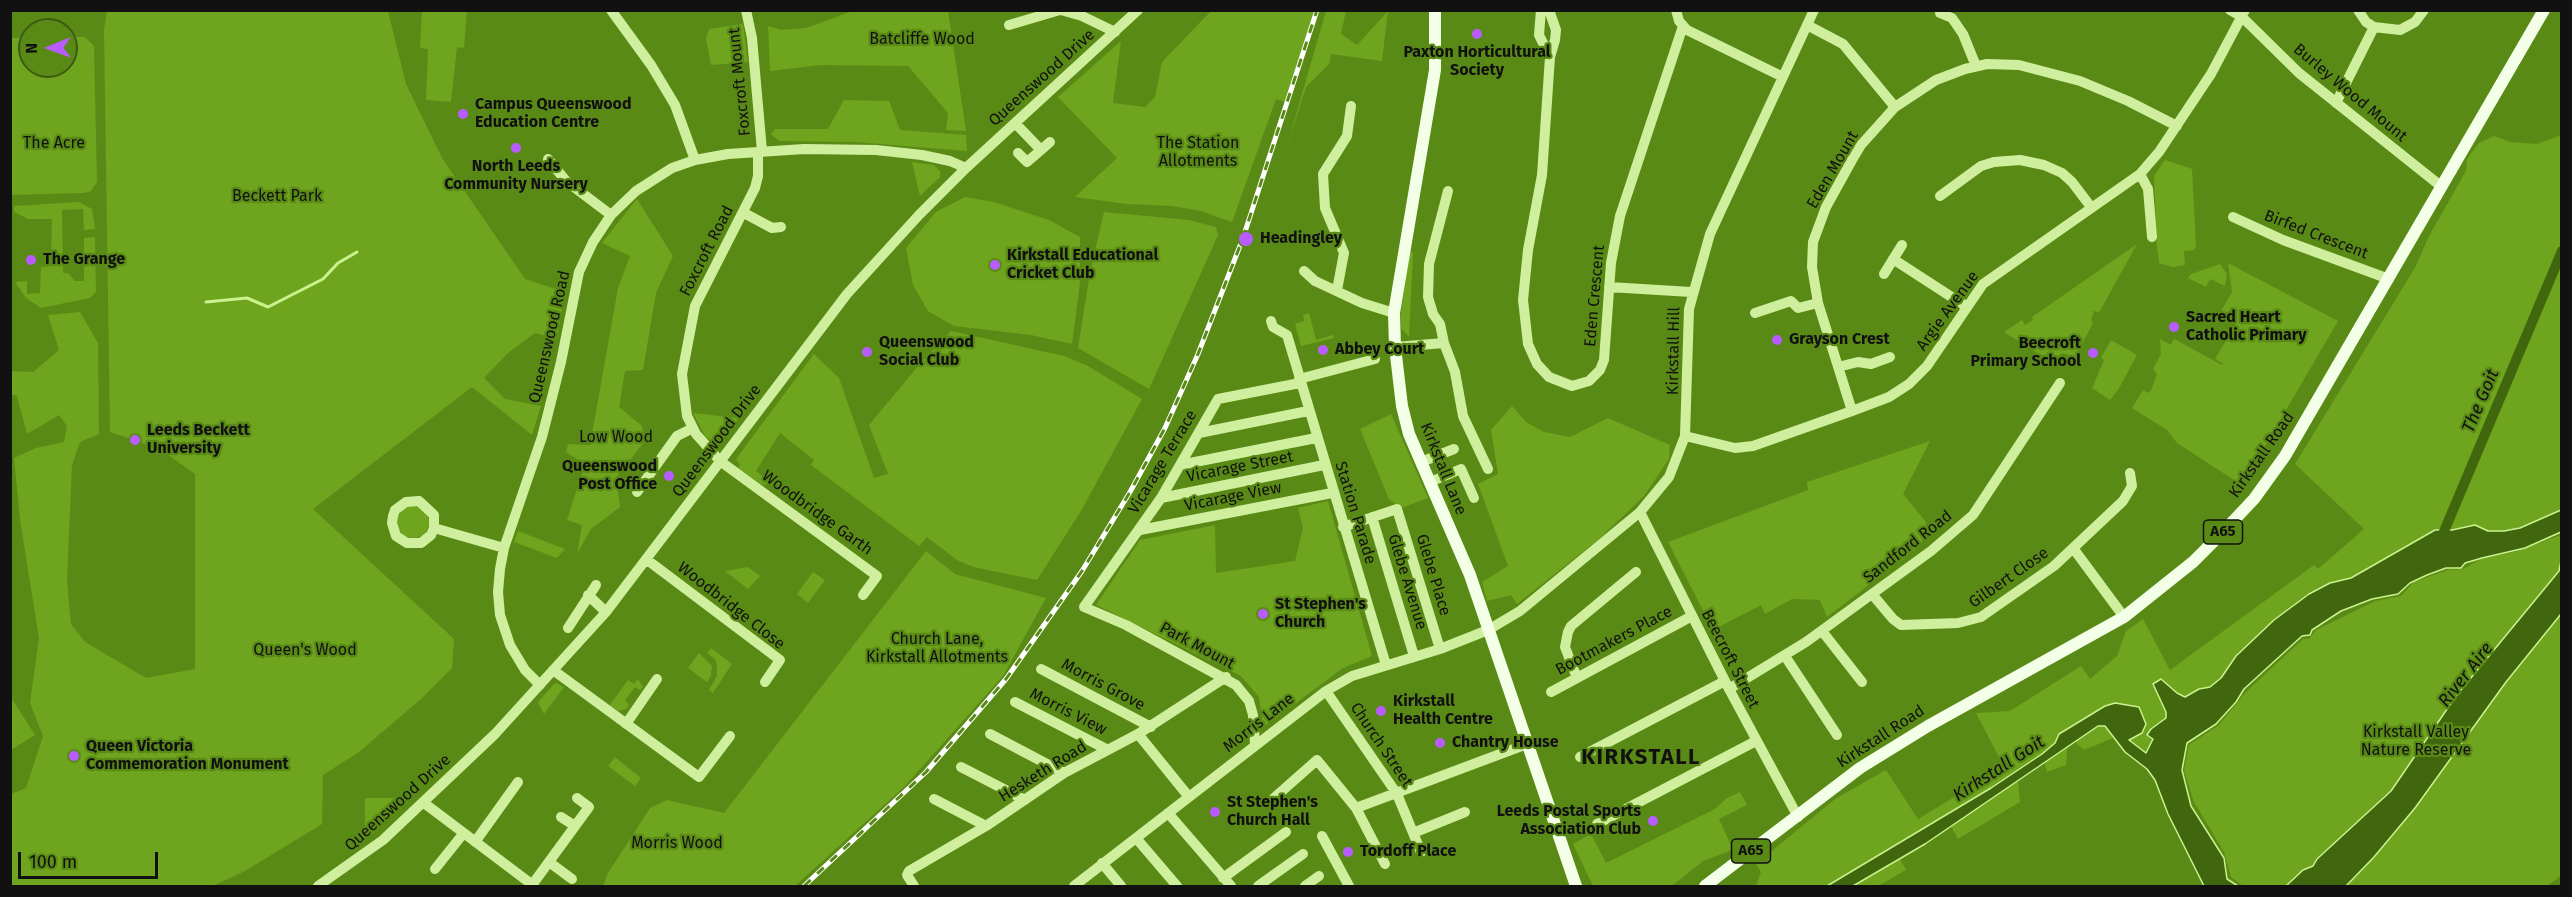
<!DOCTYPE html>
<style>
body{margin:0}
#map{position:relative;width:2572px;height:897px;overflow:hidden;background:#5a8a16;font-family:"Fira Sans",sans-serif}
canvas{display:block}
.frame{position:absolute;inset:0;border:12px solid #111;pointer-events:none}
.north{position:absolute;left:18px;top:18px;width:60px;height:60px;box-sizing:border-box;background:#5a8a16;border:2px solid #3d5a14;border-radius:50%;rotate:269deg;font-size:16px;font-weight:700;line-height:24px;text-align:center;color:#111}
.north::after{content:'';display:block;margin:auto;width:21px;height:27px;background:#b85cff;clip-path:polygon(50% 0,100% 100%,50% 72%,0 100%)}
.scale{position:absolute;left:18px;top:852px;width:140px;height:27px;box-sizing:border-box;border:3px solid #111;border-top:0;padding-left:8px;font-size:18px;line-height:21px;white-space:nowrap;color:#111;-webkit-text-stroke:4px #5a8a16;paint-order:stroke}
</style>
<div id="map">
<canvas width="2572" height="897"></canvas>
<div class="frame"></div>
<div class="north">N</div>
<div class="scale">100 m</div>
</div>
<script>
const ctx = document.querySelector('canvas').getContext('2d');
ctx.lineJoin = 'round';
function paint(path, color) {
  ctx.fillStyle = color;
  ctx.fill(path, 'evenodd');
}
function toPath(rows) {
  const path = new Path2D();
  for (const r of rows) {
    if (r.length === 3) {
      path.moveTo(r[0] + r[2], r[1]);
      path.arc(r[0], r[1], r[2], 0, 2 * Math.PI);
      continue;
    }
    path.moveTo(r[0], r[1]);
    for (let i = 2; i < r.length; i += 2) path.lineTo(r[i], r[i + 1]);
  }
  return path;
}
function strokePath(path, color, width, dash) {
  ctx.strokeStyle = color;
  ctx.lineWidth = width;
  ctx.lineCap = dash ? 'butt' : 'round';
  ctx.setLineDash(dash || []);
  ctx.stroke(path);
}
function label(font, color, halo, rows, align = 'center') {
  ctx.font = font + ' "Fira Sans",sans-serif';
  ctx.lineWidth = 4.5;
  ctx.setLineDash([]);
  ctx.textBaseline = 'middle';
  ctx.strokeStyle = halo;
  ctx.fillStyle = color;
  for (const [text, x, y, turn = 0] of rows) {
    ctx.save();
    ctx.translate(x, y);
    ctx.rotate((+turn || 0) * Math.PI / 180);
    ctx.textAlign = isNaN(turn) ? turn : align;
    if (halo) ctx.strokeText(text, 0, 0);
    ctx.fillText(text, 0, 0);
    ctx.restore();
  }
}
paint(toPath([
 [107,11,388,11,406,84,442,158,525,279,565,292,557,339,535,333,508,353,484,378,505,399,541,406,532,435,472,387,313,509,454,639,452,668,421,699,359,752,323,775,322,824,245,871,213,886,11,886,11,794,26,788,43,736,30,703,39,638,20,520,14,458,36,448,64,442,67,426,59,415,27,434,17,396,11,394,11,371,33,372,59,350,48,315,80,312,98,343,99,434,80,442,72,465,67,581,71,624,85,642,146,678,195,669,195,474,160,449,110,432,104,30],
 [422,11,467,11,464,48,457,47,451,102,426,100,428,49,420,48],
 [853,11,948,11,966,131,946,130,948,113,908,66,820,65,770,71,768,26,781,30,806,28],
 [1211,11,1315,11,1285,102,1276,99,1232,222,1201,211,1172,206,1127,204,1075,197,1117,158,1058,97,1121,41,1113,103,1145,107,1155,97,1162,62],
 [1326,11,1346,11,1341,34,1357,45,1388,11,1382,61,1331,54,1329,64,1306,87,1287,146],
 [743,24,748,62,711,65,706,39,709,29],
 [66,37,85,37,94,46,97,182,91,191,84,193,11,195,11,38,30,38,30,66,66,66],
 [844,100,889,101,900,130,966,135,967,151,856,142,779,141,771,134,775,129,828,129],
 [2561,135,2561,510,2520,528,2504,531,2488,531,2475,525,2452,530,2435,530,2351,578,2330,583,2309,594,2274,620,2236,656,2221,678,2209,687,2199,689,2153,739,2146,753,2128,740,2139,708,2115,703,2105,726,2113,738,2084,750,2075,742,2067,749,2066,765,2047,772,2042,754,2017,770,2020,802,1958,839,1945,816,1857,869,1869,877,1900,859,1906,870,1878,886,1756,886,1761,872,1756,864,1835,799,1886,770,1918,819,2004,767,1976,713,2010,711,2081,666,2090,679,2117,656,2126,631,2143,619,2170,670,2314,565,2318,569,2364,529,2295,464,2416,266,2429,236,2466,171,2467,159,2479,143,2494,136,2510,142,2537,144],
 [2165,160,2192,169,2196,246,2194,250,2184,251,2185,265,2173,267,2159,263,2157,247,2154,176],
 [912,162,934,165,940,171,940,177,920,196],
 [965,197,994,202,1049,220,1080,237,1080,283,1072,344,1031,335,954,326,928,311,913,285,906,248,936,212],
 [637,199,673,256,656,293,643,370,625,371,619,407,642,426,644,442,616,478,620,507,591,529,577,554,582,525,567,520,585,464,566,452,568,444,590,445,618,288,630,256,602,243],
 [79,202,92,209,95,229,84,230,83,209,62,210,63,273,68,273,75,281,84,281,84,238,95,237,96,292,90,298,41,308,26,298,15,282,27,281,27,294,40,293,41,267,51,266,52,219,28,219,14,212,14,206],
 [1104,212,1189,220,1216,227,1218,235,1149,389,1078,348,1090,273],
 [2137,244,2101,309,2099,312,2094,311,2091,321,2093,323,2075,357,2062,353,2056,362,2059,367,2004,332,2022,320,2025,325,2033,320,2032,317],
 [1410,251,1413,253,1409,337,1401,328,1401,313],
 [2228,263,2338,321,2257,460,2237,482,2177,443,2167,430,2132,408,2143,390,2149,393,2152,388,2157,374,2153,369,2161,354,2160,339,2171,345,2174,339,2222,365,2223,363,2215,359,2237,322,2229,316,2225,317,2221,311,2232,292],
 [2220,264,2227,274,2225,286,2210,279,2206,287,2188,278,2191,274],
 [1309,313,1316,340,1333,335,1334,338,1301,346,1295,324,1304,321,1303,315],
 [951,331,1064,356,1088,366,1142,399,1081,511,1037,580,973,567,957,560,927,537,919,546,811,465,814,460,780,433,756,471,772,483,770,486,761,484,738,468,740,465,736,459,814,354,839,378,874,478,888,474,869,425,924,359],
 [2111,340,2137,355,2118,390,2110,400,2092,388,2104,360,2101,358],
 [1512,406,1526,422,1544,432,1570,437,1608,418,1670,445,1669,459,1644,496,1599,539,1517,604,1511,595,1487,601,1482,582,1508,566,1478,484,1498,474,1491,430],
 [693,413,739,418,716,444,705,436],
 [1391,414,1428,498,1401,508,1389,499,1360,429],
 [1930,441,1903,494,1926,522,1926,532,1920,546,1827,617,1820,600,1792,599,1765,614,1761,605,1713,630,1668,542,1808,490,1807,482],
 [1328,501,1372,656,1343,668,1261,729,1262,717,1259,697,1241,676,1096,605,1140,540,1215,525,1216,573,1295,561,1303,528,1298,508],
 [413,522,16],
 [518,531,565,549,557,558,514,542],
 [2561,535,2562,875,2547,886,2243,886,2231,877,2224,852,2194,802,2184,771,2189,745,2219,725,2247,691,2303,639,2309,639,2316,630,2375,601,2401,596,2414,582,2448,570,2463,569,2483,558,2514,552],
 [926,551,955,574,1046,598,1003,676,904,787,795,886,603,886,608,873,650,808,667,800,724,813],
 [748,567,760,576,748,589,725,571],
 [813,572,825,580,808,603,797,594],
 [711,648,732,664,713,693,709,690,717,676,717,666,715,659,707,653],
 [699,653,712,666,711,676,707,682,688,668],
 [638,679,643,687,640,690,635,687,625,700,629,705,626,709,618,711,609,706,628,680,634,684],
 [555,683,564,687,544,714,538,702],
 [10,696,35,735,11,750,10,750],
 [615,757,641,778,635,786,608,766],
 [1740,792,1747,805,1719,819,1733,850,1703,861,1672,886,1593,886,1573,844,1591,834,1606,863,1715,809,1727,798],
 [365,798,412,798,368,838,365,835]
]), '#6ea41e');
const water = toPath([
 [2561,510,2561,532,2525,548,2482,558,2465,563,2461,568,2446,568,2427,575,2410,583,2398,594,2372,599,2341,611,2312,630,2310,635,2302,636,2244,689,2236,702,2216,724,2187,743,2182,770,2191,806,2224,858,2227,879,2238,886,2204,886,2168,814,2155,780,2147,769,2125,752,2105,726,2098,726,1925,844,1853,886,1827,886,1991,788,2042,754,2055,743,2059,734,2105,706,2115,703,2139,707,2146,724,2142,733,2129,740,2146,753,2153,739,2147,735,2151,729,2166,718,2166,712,2153,684,2161,679,2177,693,2185,697,2199,689,2210,687,2221,678,2236,656,2274,620,2309,594,2330,583,2351,578,2435,530,2452,530,2475,525,2488,531,2504,531,2520,528,2561,510],
 [2561,561,2561,614,2506,682,2415,808,2374,857,2346,886,2286,886,2303,870,2313,866,2317,859,2391,791,2456,696,2559,571,2561,561]
]);
paint(water, '#41670e');
strokePath(water, '#ccf290', 1.5);
strokePath(toPath([
 [206,302,247,298,268,307,323,279,338,263,357,252]
]), '#ccf290', 3);
strokePath(toPath([
 [2440,541,2562,251]
]), '#41670e', 10);
strokePath(toPath([
 [611,10,651,65,675,105,695,160],
 [746,10,752,38,762,151],
 [1061,10,1082,16,1115,32],
 [1541,10,1539,35,1550,57],
 [1549,10,1556,30,1555,40,1550,57,1542,175,1528,250,1523,300,1528,344,1537,364,1549,377,1572,386,1589,381,1600,370,1604,360,1611,263,1620,216,1683,26],
 [1676,10,1679,21,1687,30,1781,76],
 [2230,10,2242,17,2299,73,2442,187],
 [2358,10,2366,22,2374,27],
 [1940,13,1952,18,1963,34,1976,66],
 [1009,25,1060,10],
 [1807,25,1843,44,1895,107],
 [2336,103,2374,27,2400,30,2415,22,2424,10],
 [1015,123,1041,150,1027,162,1018,153],
 [1041,150,1050,142],
 [758,152,758,176,755,188,695,306,682,374,687,416,696,434,720,461,877,576,863,595],
 [548,159,566,181,611,215],
 [2140,174,2148,189,2152,237],
 [1940,196,1981,166,1994,162,2020,160,2044,165,2062,173,2072,182,2091,207],
 [744,213,772,228,781,227],
 [2233,217,2283,240,2389,279],
 [1893,259,1967,307],
 [1304,271,1315,281,1362,303,1394,313],
 [1884,274,1902,245],
 [1609,287,1691,292],
 [1337,290,1344,253,1325,208,1323,174,1347,136,1351,106],
 [1755,313,1791,301,1798,308,1818,303],
 [1271,321,1273,327,1287,335,1386,665],
 [1444,343,1455,372,1463,416,1488,469],
 [1395,347,1444,343,1440,324,1433,314,1428,297,1429,264,1448,191],
 [1838,367,1858,362,1871,364,1890,357],
 [1299,379,1375,359],
 [1852,411,1818,303,1812,267,1813,242,1826,207,1852,160,1861,145,1895,107,1936,80,1965,69,1987,64,2019,65,2080,81,2128,101,2177,126],
 [1199,433,1308,411],
 [1685,436,1735,448,1753,446,1852,411,1889,397,1909,384,1927,366,1983,284,2140,174,2159,152,2211,74,2245,10],
 [1421,462,1454,449],
 [1180,465,1316,438],
 [1430,482,1461,469,1474,498],
 [637,492,677,436,693,428],
 [1161,498,1324,465],
 [1640,512,1729,689,1798,817],
 [1372,517,1414,656],
 [1343,527,1397,509,1440,649],
 [434,528,431,535,421,543,407,543,396,536,392,523,393,516,395,510,406,502,419,501,434,515,434,528,504,548],
 [1140,530,1332,493],
 [2073,548,2124,617],
 [646,559,780,660,765,682],
 [1872,594,1893,619,1901,625,1958,623,1981,617,2054,566,2123,501,2132,486,2130,473],
 [588,595,606,612],
 [568,628,596,585],
 [1822,631,1862,682],
 [1785,656,1837,735],
 [1041,669,1151,727],
 [553,670,699,777,730,736],
 [1577,678,1565,647,1568,632,1571,626,1636,572],
 [540,685,525,670,510,645,500,615,498,592,500,569,504,548,542,437,561,362,579,272,593,242,611,215,636,191,672,168,695,160,728,154,804,149,876,150,922,155,950,161,966,168],
 [1729,689,1806,642,1931,551,1973,515,2060,383],
 [1326,691,1397,794,1421,852],
 [1551,692,1692,616],
 [1015,702,1108,750],
 [626,724,657,679],
 [990,734,1064,773],
 [1138,734,1189,797],
 [1255,745,1253,715,1249,701,1236,685,1126,625,1084,607,1161,498,1218,399,1300,383],
 [1580,757,1725,681],
 [961,767,1025,800],
 [1274,798,1317,760,1356,808,1385,864],
 [934,799,986,826],
 [424,803,534,886],
 [1356,808,1527,744],
 [1168,813,1231,886],
 [561,817,575,826],
 [1597,824,1756,741],
 [1413,833,1465,812],
 [1322,836,1349,886],
 [1136,838,1177,886],
 [475,842,518,782],
 [549,862,572,879],
 [1102,863,1121,886],
 [435,869,463,834],
 [1223,878,1286,832],
 [532,885,589,807,577,798],
 [318,886,383,840,495,734,606,612,847,294,919,215,966,168,1138,10],
 [914,886,907,875,909,871,986,826,1064,773,1138,734,1226,677],
 [1074,886,1326,691,1352,676,1440,649,1488,630,1520,611,1640,512,1669,477,1685,436,1689,309,1710,234,1814,10],
 [1258,886,1303,854],
 [1305,886,1319,876]
]), '#cfef9e', 10);
strokePath(toPath([
 [1435,10,1435,70,1394,313,1395,347,1402,406,1409,434,1470,575,1576,886],
 [1705,886,1860,768,1928,726,2124,617,2193,562,2221,534,2254,499,2285,456,2544,10]
]), '#f3ffe6', 12);
const rail = toPath([
 [804,886,926,772,1006,679,1082,571,1130,492,1165,428,1198,354,1243,238,1317,10]
]);
strokePath(rail, '#fff', 5);
strokePath(rail, '#5a8a16', 3, [9]);
for (const [x, y, r, color] of [
 [1477,34,6,"#b85cff"],
 [463,114,6,"#b85cff"],
 [516,148,6,"#b85cff"],
 [1246,239,8,"#b85cff"],
 [31,260,6,"#b85cff"],
 [995,265,6,"#b85cff"],
 [2174,327,6,"#b85cff"],
 [1777,340,6,"#b85cff"],
 [1323,350,6,"#b85cff"],
 [867,352,6,"#b85cff"],
 [2093,353,6,"#b85cff"],
 [135,440,6,"#b85cff"],
 [669,476,6,"#b85cff"],
 [1263,614,6,"#b85cff"],
 [1381,711,6,"#b85cff"],
 [1440,743,6,"#b85cff"],
 [74,756,6,"#b85cff"],
 [1215,812,6,"#b85cff"],
 [1653,821,6,"#b85cff"],
 [1348,852,6,"#b85cff"]
]) {
  const dot = new Path2D();
  dot.arc(x, y, r, 0, 2 * Math.PI);
  ctx.fillStyle = color;
  ctx.fill(dot);
  strokePath(dot, '#5a8a16', 2);
}
for (const [x, y, w] of [
 [2223,532,39],
 [1751,851,39]
]) {
  const box = new Path2D();
  box.roundRect(x - w / 2, y - 12, w, 24, 4.5);
  ctx.fillStyle = '#5a8a16';
  ctx.fill(box);
  strokePath(box, '#111', 1.5);
}
label('bold 15px', '#111', null, [
 ["A65",2223,532],
 ["A65",1751,851]
]);
label('16px', '#111', '#5a8a16', [
 ["Batcliffe Wood",922,40],
 ["The Acre",54,144],
 ["The Station",1198,144],
 ["Allotments",1198,162],
 ["Beckett Park",277,197],
 ["Low Wood",616,438],
 ["Church Lane,",937,640],
 ["Kirkstall Allotments",937,658],
 ["Queen's Wood",305,651],
 ["Kirkstall Valley",2416,733],
 ["Nature Reserve",2416,751],
 ["Morris Wood",677,844]
]);
label('bold 16px', '#111', '#5a8a16', [
 ["Paxton Horticultural",1477,53,"center"],
 ["Society",1477,71,"center"],
 ["Campus Queenswood",475,105],
 ["Education Centre",475,123],
 ["North Leeds",516,167,"center"],
 ["Community Nursery",516,185,"center"],
 ["Headingley",1260,239],
 ["Kirkstall Educational",1007,256],
 ["Cricket Club",1007,274],
 ["The Grange",43,260],
 ["Sacred Heart",2186,318],
 ["Catholic Primary",2186,336],
 ["Grayson Crest",1789,340],
 ["Queenswood",879,343],
 ["Social Club",879,361],
 ["Beecroft",2081,344,"right"],
 ["Primary School",2081,362,"right"],
 ["Abbey Court",1335,350],
 ["Leeds Beckett",147,431],
 ["University",147,449],
 ["Queenswood",657,467,"right"],
 ["Post Office",657,485,"right"],
 ["St Stephen's",1275,605],
 ["Church",1275,623],
 ["Kirkstall",1393,702],
 ["Health Centre",1393,720],
 ["Chantry House",1452,743],
 ["Queen Victoria",86,747],
 ["Commemoration Monument",86,765],
 ["St Stephen's",1227,803],
 ["Church Hall",1227,821],
 ["Leeds Postal Sports",1641,812,"right"],
 ["Association Club",1641,830,"right"],
 ["Tordoff Place",1360,852]
], 'left');
label('16px', '#111', '#5a8a16', [
 ["Queenswood Drive",1042,78,-42],
 ["Foxcroft Mount",740,82,-96],
 ["Burley Wood Mount",2350,93,40],
 ["Eden Mount",1833,170,-60],
 ["Birfed Crescent",2316,235,21],
 ["Foxcroft Road",707,251,-63],
 ["Eden Crescent",1595,296,-85],
 ["Argie Avenue",1948,311,-54],
 ["Queenswood Road",550,337,-77],
 ["Kirkstall Hill",1674,351,-89],
 ["Queenswood Drive",717,441,-53],
 ["Kirkstall Road",2262,455,-55],
 ["Vicarage Terrace",1163,462,-59],
 ["Vicarage Street",1240,467,-11],
 ["Kirkstall Lane",1443,469,68],
 ["Vicarage View",1233,497,-11],
 ["Woodbridge Garth",817,513,36],
 ["Station Parade",1355,513,73],
 ["Sandford Road",1908,547,-38],
 ["Glebe Place",1433,575,73],
 ["Gilbert Close",2009,578,-35],
 ["Glebe Avenue",1407,582,73],
 ["Woodbridge Close",731,606,38],
 ["Bootmakers Place",1614,641,-28],
 ["Park Mount",1197,646,28],
 ["Beecroft Street",1730,659,63],
 ["Morris Grove",1103,685,28],
 ["Morris View",1068,712,27],
 ["Morris Lane",1259,723,-38],
 ["Kirkstall Road",1881,737,-33],
 ["Church Street",1381,745,56],
 ["Hesketh Road",1043,772,-32],
 ["Queenswood Drive",398,803,-42]
]);
label('italic 18px', '#111', '#5a8a16', [
 ["The Goit",2481,401,-67],
 ["River Aire",2466,675,-52],
 ["Kirkstall Goit",1999,769,-33]
]);
ctx.letterSpacing = '1.5px';
label('bold 22px', '#111', '#5a8a16', [
 ["KIRKSTALL",1641,758]
]);
ctx.letterSpacing = '0px';
</script>
